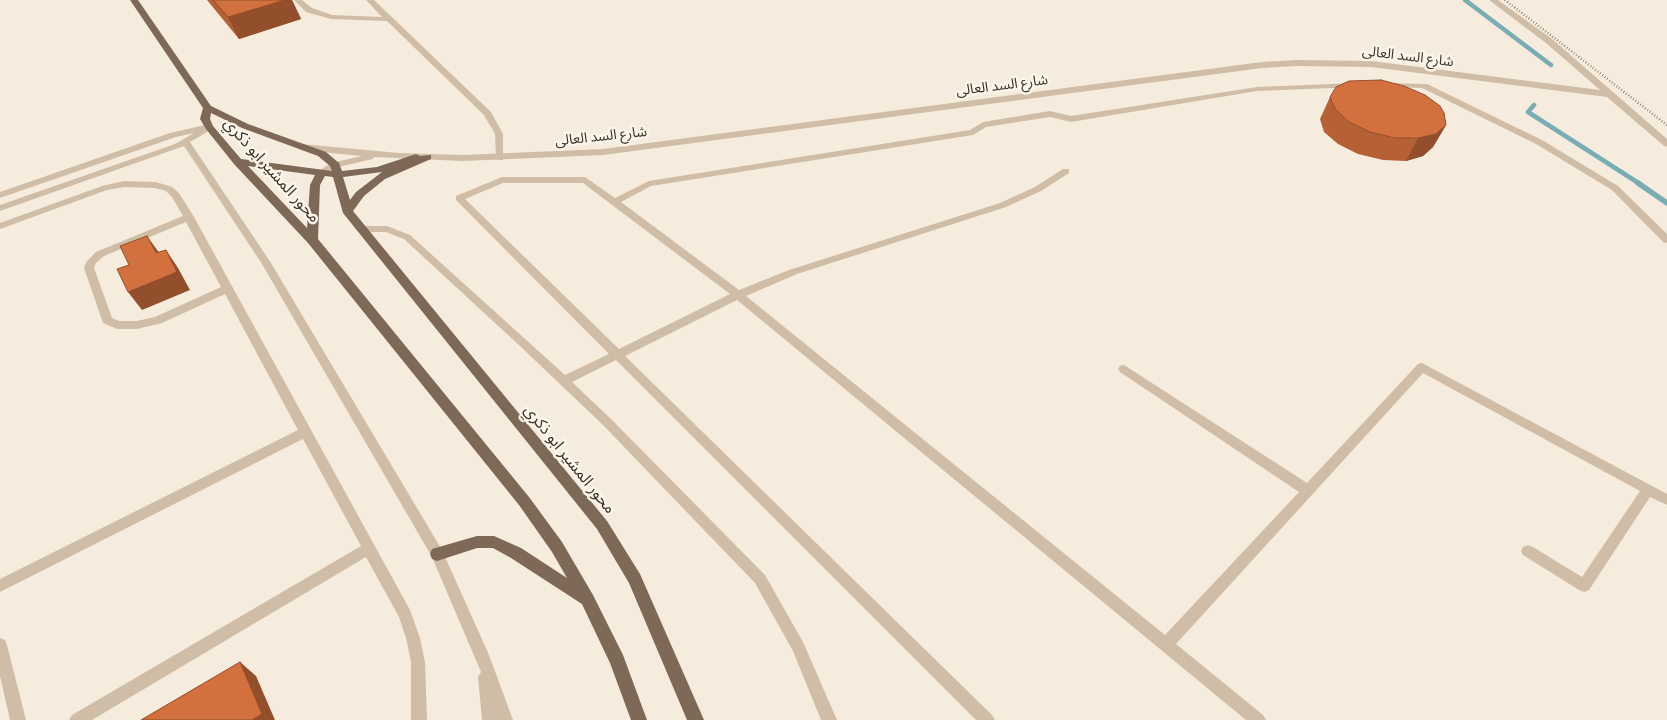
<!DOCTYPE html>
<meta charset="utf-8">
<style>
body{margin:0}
canvas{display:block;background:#f5ecdd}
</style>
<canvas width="1667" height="720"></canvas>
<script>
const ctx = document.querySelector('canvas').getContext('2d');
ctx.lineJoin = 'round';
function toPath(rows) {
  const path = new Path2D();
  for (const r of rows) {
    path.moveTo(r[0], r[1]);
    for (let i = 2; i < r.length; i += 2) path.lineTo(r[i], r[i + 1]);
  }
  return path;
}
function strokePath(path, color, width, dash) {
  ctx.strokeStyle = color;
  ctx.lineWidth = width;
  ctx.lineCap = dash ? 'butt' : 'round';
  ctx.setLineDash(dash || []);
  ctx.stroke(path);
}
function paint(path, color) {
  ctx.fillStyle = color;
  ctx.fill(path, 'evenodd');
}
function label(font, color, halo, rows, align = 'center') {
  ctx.font = font + ' Ubuntu,"Noto Sans Arabic",sans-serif';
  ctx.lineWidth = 5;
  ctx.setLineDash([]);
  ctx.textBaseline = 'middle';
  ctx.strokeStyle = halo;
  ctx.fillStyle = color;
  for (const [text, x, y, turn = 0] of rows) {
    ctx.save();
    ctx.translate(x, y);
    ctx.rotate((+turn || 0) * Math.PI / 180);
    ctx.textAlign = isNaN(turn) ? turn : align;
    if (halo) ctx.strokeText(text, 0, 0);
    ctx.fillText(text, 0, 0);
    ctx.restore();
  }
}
strokePath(toPath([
 [1465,0,1551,65],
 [1534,105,1528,112,1640,184]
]), '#79adb5', 4.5);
strokePath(toPath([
 [1638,183,1667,203]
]), '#79adb5', 5.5);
paint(toPath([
 [294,0,302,0,312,8,332,15,382,17,366,0,374,0,491,112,503,134,503,160,497,160,496,158,495,134,484,115,387,21,331,19,306,12,294,0],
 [1356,83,1359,83,1359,87,1257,91,1071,122,1050,117,986,127,973,135,651,186,621,202,739,290,789,270,1000,203,1035,187,1063,169,1069,169,1069,173,1041,191,1006,207,797,274,746,296,1165,635,1299,492,1120,372,1118,369,1120,366,1124,365,1307,483,1418,364,1422,363,1667,494,1667,505,1650,497,1589,590,1584,592,1579,590,1523,555,1521,551,1523,547,1528,545,1533,547,1582,577,1640,491,1423,373,1176,644,1263,715,1266,720,1246,720,737,300,625,356,992,715,995,720,976,720,616,360,572,382,612,420,765,575,803,642,837,720,821,720,793,651,755,583,604,426,520,346,404,239,386,232,360,232,355,229,360,226,387,226,410,235,565,375,609,354,456,200,456,196,502,177,585,177,615,198,649,181,970,130,983,122,1050,111,1071,116,1257,87,1356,83],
 [503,183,583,183,730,294,619,349,465,199,503,183],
 [1386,83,1427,84,1542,140,1618,186,1667,234,1667,243,1663,242,1612,190,1536,144,1422,88,1389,87,1386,87,1386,83],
 [209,124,213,127,212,129,190,142,271,263,442,550,489,655,513,720,482,720,478,677,481,672,432,557,262,264,184,146,0,211,0,205,175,144,194,133,176,137,0,198,0,192,170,133,209,124],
 [124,181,156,182,172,187,179,193,194,217,410,610,420,638,425,662,427,720,411,720,411,662,406,638,399,617,366,557,92,720,69,720,72,715,361,546,303,439,0,592,0,579,298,430,225,294,162,323,137,329,117,329,103,323,102,320,84,268,87,261,96,252,183,216,172,197,166,191,155,188,124,187,107,190,0,229,0,223,102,186,124,181],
 [186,222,221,287,155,317,137,321,119,321,112,318,94,268,96,263,104,256,186,222],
 [0,638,5,640,7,645,26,720,10,720,0,676,0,638]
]), '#cfbda7');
paint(toPath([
 [1489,0,1498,0,1552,39,1667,139,1667,147,1664,146,1607,97,1371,67,1297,66,1262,68,603,155,463,161,374,157,373,159,338,167,321,177,317,176,317,172,331,163,362,156,301,150,296,147,301,144,399,153,463,155,603,149,1262,62,1297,60,1371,61,1600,90,1546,43,1489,0]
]), '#cfbda7');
paint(toPath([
 [130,0,138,0,211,106,248,124,326,152,339,163,342,171,377,167,416,154,420,156,431,155,431,159,385,179,364,196,353,211,607,521,640,574,704,720,687,720,629,583,597,529,343,213,333,177,325,176,320,185,318,239,529,497,562,542,593,595,623,655,647,720,631,720,610,663,582,604,511,558,493,548,477,548,437,561,432,559,430,554,432,549,477,536,494,536,521,548,567,578,552,552,519,505,308,243,234,164,206,129,200,119,203,108,130,0],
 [211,113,242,128,318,156,330,166,332,171,241,159,213,126,210,119,211,113],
 [248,166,315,175,310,185,307,228,248,166],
 [382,172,356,192,350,200,343,177,382,172]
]), '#7e6858');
strokePath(toPath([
 [1505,0,1667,125]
]), '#3b3028', 2.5, [0.5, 2.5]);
paint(toPath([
 [207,0,292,0,301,19,239,39],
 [1330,97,1446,125,1433,147,1423,156,1406,161,1383,160,1358,154,1338,144,1324,132,1320,119]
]), '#b56035');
paint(toPath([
 [285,0,292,0,301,19,239,39,228,17],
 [1446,125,1433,147,1423,156,1406,161,1418,138],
 [147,236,160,254,156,253],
 [166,250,178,268,190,290,142,310,128,292],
 [240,662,256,676,275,720,252,720]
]), '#934e2b');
const building = toPath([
 [213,0,285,0,228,17,213,0],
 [1381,80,1404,86,1425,95,1440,106,1444,113,1446,125,1436,134,1418,138,1395,138,1370,132,1349,122,1335,109,1330,97,1336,87,1349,81,1381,80],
 [147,236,156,253,166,250,177,272,128,292,117,269,129,265,120,246,147,236],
 [240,662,262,714,252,720,141,720,240,662]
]);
paint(building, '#d2703e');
strokePath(building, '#934e2b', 1);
label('14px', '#3b3028', '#fcf5ea', [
 ["شارع السد العالى",1408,56,7],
 ["شارع السد العالى",1002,85,-7],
 ["شارع السد العالى",601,136,-6]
]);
label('16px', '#3b3028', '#fcf5ea', [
 ["محور المشير ابو ذكري",272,170,48],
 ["محور المشير ابو ذكري",570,459,51]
]);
</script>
